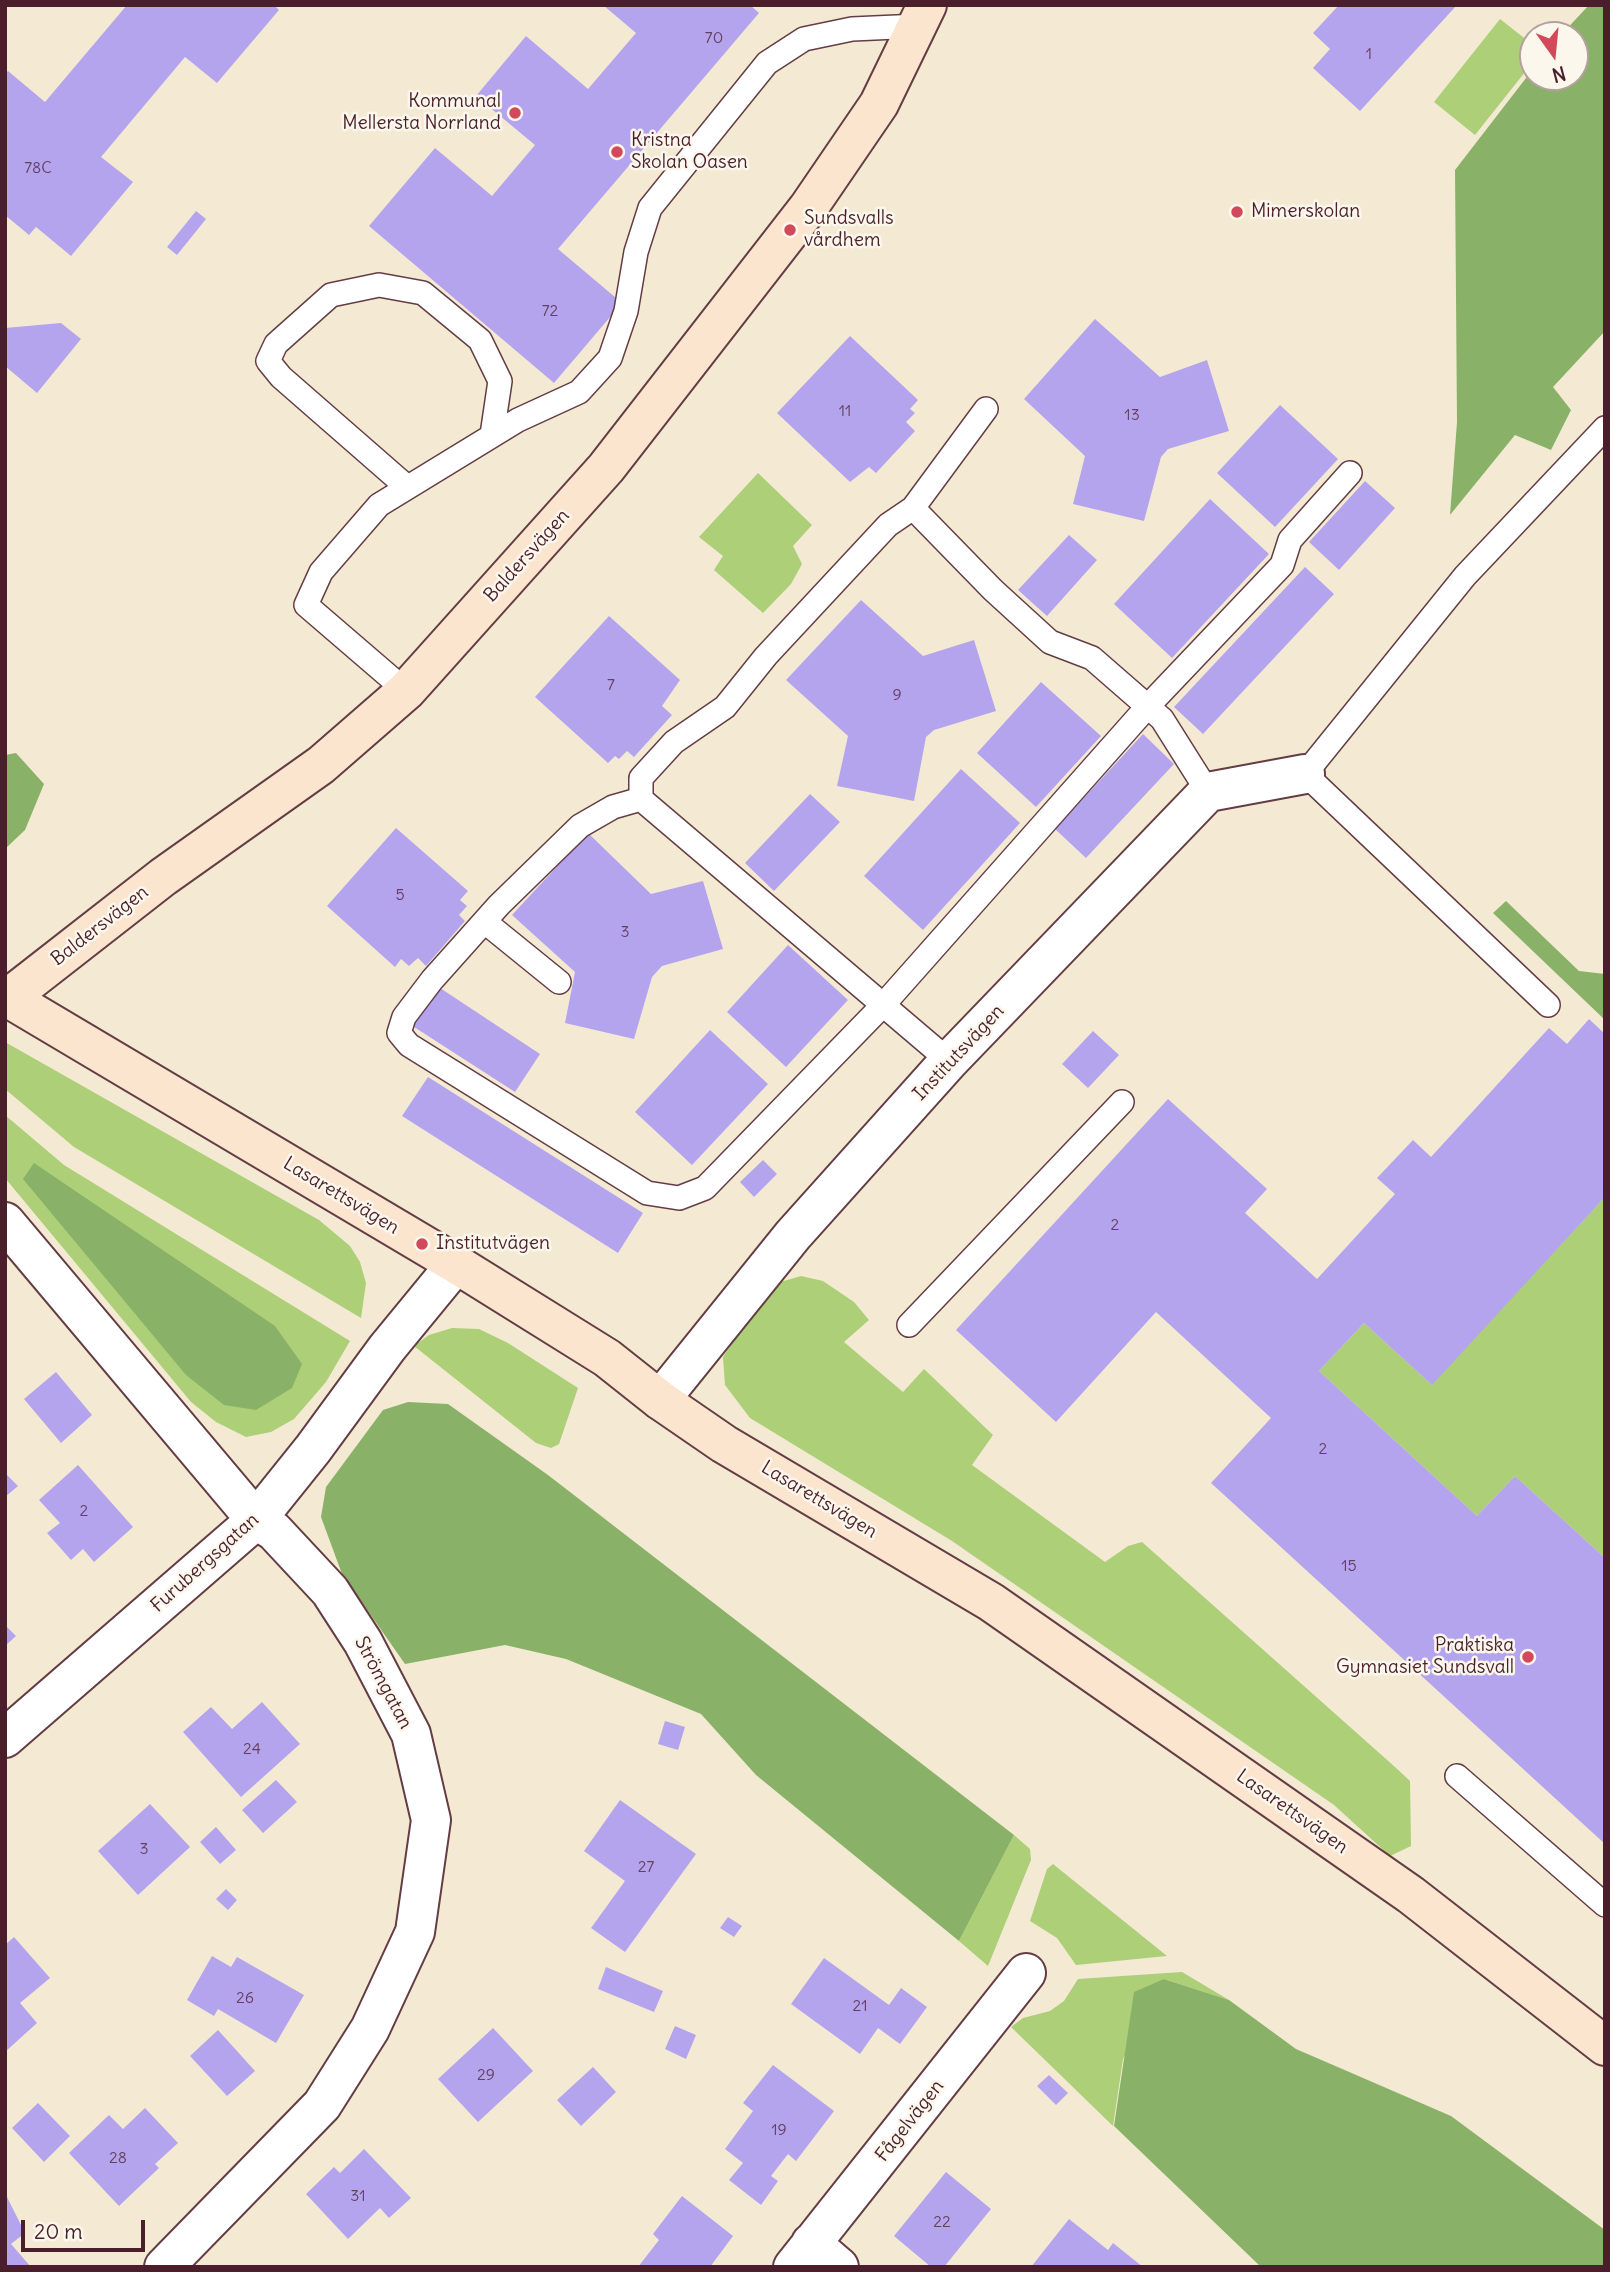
<!DOCTYPE html>
<meta charset="utf-8">
<style>
body{margin:0}
#map{position:relative;width:1610px;height:2272px;overflow:hidden;background:#f4ead3;font-family:Delius,sans-serif}
canvas{display:block}
.frame{position:absolute;inset:0;border:7px solid #4a1f2b;pointer-events:none}
.north{position:absolute;left:1519px;top:21px;width:70px;height:70px;box-sizing:border-box;background:#fbf7ec;border:2px solid #b4a19f;border-radius:50%;rotate:165deg;font-size:19px;font-weight:700;line-height:28px;text-align:center;color:#4a1f2b}
.north::after{content:'';display:block;margin:auto;width:24px;height:32px;background:#d1495b;clip-path:polygon(50% 0,100% 100%,50% 72%,0 100%)}
.scale{position:absolute;left:21px;top:2220px;width:124px;height:32px;box-sizing:border-box;border:4px solid #4a1f2b;border-top:0;padding-left:9px;font-size:21px;line-height:24px;white-space:nowrap;color:#4a1f2b;-webkit-text-stroke:5px #fbf7ec;paint-order:stroke}
</style>
<div id="map">
<canvas width="1610" height="2272"></canvas>
<div class="frame"></div>
<div class="north">N</div>
<div class="scale">20 m</div>
</div>
<script>
const ctx = document.querySelector('canvas').getContext('2d');
ctx.lineJoin = 'round';
function paint(path, color) {
  ctx.fillStyle = color;
  ctx.fill(path, 'evenodd');
}
function toPath(rows) {
  const path = new Path2D();
  for (const r of rows) {
    path.moveTo(r[0], r[1]);
    for (let i = 2; i < r.length; i += 2) path.lineTo(r[i], r[i + 1]);
  }
  return path;
}
function strokePath(path, color, width, dash) {
  ctx.strokeStyle = color;
  ctx.lineWidth = width;
  ctx.lineCap = dash ? 'butt' : 'round';
  ctx.setLineDash(dash || []);
  ctx.stroke(path);
}
function label(font, color, halo, rows, align = 'center') {
  ctx.font = font + ' Delius,sans-serif';
  ctx.lineWidth = 5;
  ctx.setLineDash([]);
  ctx.textBaseline = 'middle';
  ctx.strokeStyle = halo;
  ctx.fillStyle = color;
  for (const [text, x, y, turn = 0] of rows) {
    ctx.save();
    ctx.translate(x, y);
    ctx.rotate((+turn || 0) * Math.PI / 180);
    ctx.textAlign = isNaN(turn) ? turn : align;
    if (halo) ctx.strokeText(text, 0, 0);
    ctx.fillText(text, 0, 0);
    ctx.restore();
  }
}
paint(toPath([
 [1500,19,1533,45,1533,62,1475,135,1434,102],
 [758,473,812,525,793,546,802,564,791,584,763,613,714,570,723,556,699,537],
 [5,1042,319,1220,350,1246,360,1262,366,1283,361,1318,74,1147,5,1089],
 [5,1115,64,1165,350,1341,326,1382,294,1419,271,1432,246,1437,216,1422,191,1402,5,1178],
 [1605,1197,1605,1558,1515,1476,1477,1516,1319,1371,1364,1323,1431,1384],
 [801,1276,823,1281,854,1302,869,1320,844,1342,903,1392,924,1369,993,1435,972,1465,1105,1562,1128,1546,1142,1542,1395,1767,1410,1781,1411,1846,1390,1856,1334,1805,952,1541,750,1418,725,1385,723,1357,770,1285],
 [452,1328,479,1329,508,1343,578,1388,559,1444,551,1448,536,1443,414,1346,429,1335],
 [1014,1835,1030,1849,1031,1860,988,1966,959,1941],
 [1053,1864,1167,1956,1076,1965,1057,1938,1030,1921,1047,1869],
 [1182,1972,1229,2000,1164,1979,1123,2059,1113,2126,1011,2027,1023,2018,1050,2011,1064,2001,1078,1979]
]), '#accf78');
paint(toPath([
 [1589,5,1605,5,1605,331,1553,387,1571,410,1551,450,1515,435,1450,515,1457,422,1455,170,1533,69,1533,77,1575,77,1575,35,1561,35],
 [16,753,44,784,25,830,5,849,5,755],
 [1506,901,1579,971,1605,974,1605,1020,1493,913],
 [34,1163,275,1326,302,1364,292,1388,256,1410,224,1405,186,1375,23,1179],
 [408,1402,448,1404,548,1475,1014,1835,959,1941,756,1775,701,1714,566,1659,505,1645,405,1664,342,1574,321,1517,326,1487,383,1410],
 [1164,1979,1229,2000,1296,2049,1451,2116,1605,2230,1605,2267,1261,2267,1114,2126,1134,1992]
]), '#89b268');
paint(toPath([
 [127,5,274,5,279,10,217,83,185,57,101,157,133,182,71,256,36,227,29,235,5,215,5,74,8,71,45,102],
 [603,5,750,5,759,13,558,249,622,303,554,383,369,226,435,148,492,196,535,145,476,96,526,36,588,89,636,33],
 [1339,5,1457,5,1360,111,1313,68,1330,49,1313,33],
 [196,211,206,219,177,255,167,247],
 [1095,319,1160,377,1207,360,1229,431,1168,449,1161,457,1144,521,1073,504,1085,456,1024,399],
 [61,323,81,339,37,393,5,366,5,328],
 [850,336,918,400,910,409,915,413,906,422,915,431,876,473,869,467,850,482,777,413],
 [1280,405,1338,459,1275,527,1217,473],
 [1365,481,1395,508,1339,570,1309,542],
 [1210,499,1269,554,1172,658,1114,604],
 [1069,535,1097,560,1047,616,1018,590],
 [1305,567,1334,594,1203,734,1174,707],
 [861,600,923,656,974,640,996,711,934,730,926,737,914,801,837,786,848,736,786,680],
 [609,616,680,680,662,706,672,715,634,757,627,751,619,759,615,756,608,763,535,697],
 [1041,682,1101,736,1036,807,977,753],
 [1143,734,1174,764,1086,858,1055,829],
 [961,769,1020,823,923,930,864,876],
 [810,794,840,822,774,891,745,863],
 [396,828,468,891,460,900,467,906,459,915,465,921,426,966,418,958,409,966,401,959,395,967,327,906],
 [588,833,651,894,703,881,723,949,662,966,652,977,634,1039,565,1023,575,972,512,915],
 [788,945,848,1000,786,1067,727,1012],
 [437,986,540,1054,515,1092,411,1025],
 [1589,1019,1605,1034,1605,1197,1432,1385,1364,1323,1319,1371,1477,1516,1515,1476,1605,1558,1605,1844,1211,1483,1271,1418,1156,1312,1056,1422,956,1330,1168,1099,1267,1189,1245,1213,1317,1279,1395,1194,1377,1178,1413,1140,1431,1157,1549,1028,1567,1044],
 [710,1030,768,1084,692,1165,635,1112],
 [1093,1031,1119,1055,1088,1088,1062,1064],
 [428,1077,643,1213,618,1253,402,1116],
 [763,1160,777,1174,754,1197,740,1182],
 [56,1372,92,1415,61,1443,24,1399],
 [78,1465,133,1527,94,1562,83,1549,71,1560,47,1533,60,1523,39,1500],
 [5,1473,18,1486,5,1497],
 [5,1625,16,1636,5,1646],
 [262,1702,300,1744,241,1797,183,1732,211,1707,232,1729],
 [665,1721,685,1727,678,1750,658,1744],
 [276,1780,297,1802,263,1833,242,1810],
 [620,1800,696,1854,625,1952,591,1928,625,1881,584,1851],
 [150,1804,190,1847,138,1895,98,1851],
 [216,1827,236,1850,220,1864,200,1842],
 [226,1889,237,1900,228,1910,216,1899],
 [728,1917,742,1926,734,1937,720,1928],
 [14,1937,50,1978,20,2003,37,2023,5,2052,5,1945],
 [212,1956,231,1967,237,1957,304,1995,276,2043,218,2009,214,2016,187,2000],
 [824,1958,889,2005,901,1988,927,2007,900,2044,878,2028,860,2054,791,2004],
 [606,1967,663,1991,654,2012,598,1989],
 [675,2026,696,2035,686,2059,665,2049],
 [493,2028,533,2071,478,2122,438,2079],
 [218,2030,255,2071,227,2096,190,2056],
 [773,2065,834,2111,796,2161,788,2154,771,2176,778,2181,761,2205,729,2180,743,2163,725,2149,753,2111,743,2103],
 [593,2067,616,2092,581,2126,557,2100],
 [1049,2075,1068,2093,1056,2105,1037,2086],
 [38,2103,70,2136,44,2162,12,2128],
 [145,2108,178,2143,155,2164,159,2168,119,2206,69,2153,109,2115,123,2129],
 [364,2149,411,2198,389,2218,380,2208,348,2239,306,2194,334,2167,340,2173],
 [946,2172,991,2209,944,2267,931,2267,894,2236],
 [5,2193,25,2233,11,2244,31,2267,5,2267],
 [682,2196,733,2236,710,2267,638,2267,659,2240,653,2234],
 [1069,2219,1108,2250,1113,2243,1143,2267,1031,2267]
]), '#b4a4ee');
const lane = toPath([
 [407,487,281,377,268,361,276,344,331,295,379,285,423,293,480,340,500,381,492,435],
 [913,508,993,590,1050,642,1092,658,1162,719,1208,792],
 [406,691,306,605,321,572,379,505,518,420,579,392,610,358,626,311,636,252,650,208,767,63,804,39,852,29,919,26],
 [641,799,613,807,580,826,499,905,432,980,404,1017,399,1033,409,1045,647,1193,679,1198,705,1188,884,1004,1148,706,1282,565,1290,540,1350,473],
 [485,922,559,982],
 [1548,1005,1305,774,1465,576,1605,428],
 [949,1061,641,799,641,778,674,742,725,707,766,656,888,525,913,508,986,409],
 [909,1325,1122,1102],
 [1457,1776,1605,1905]
]);
const street = toPath([
 [5,1222,256,1520,274,1531,330,1591,363,1642,411,1734,431,1820,415,1932,370,2029,322,2105,164,2267],
 [660,1400,793,1235,949,1061,1208,792,1305,774],
 [5,1738,256,1520,313,1449,387,1348,456,1264],
 [811,2243,839,2267],
 [793,2267,1026,1973]
]);
const secondary = toPath([
 [5,996,456,1264,607,1358,660,1400,724,1444,991,1602,1411,1895,1605,2046],
 [8,998,163,877,321,765,406,691,606,468,808,208,879,104,927,5]
]);
strokePath(lane, '#643d44', 26);
strokePath(street, '#643d44', 42);
strokePath(secondary, '#643d44', 42);
strokePath(lane, '#fff', 23);
strokePath(street, '#fff', 38);
strokePath(secondary, '#fbe5cf', 38);
for (const [x, y, r, color] of [
 [515,113,7,"#d1495b"],
 [617,152,7,"#d1495b"],
 [1237,212,7,"#d1495b"],
 [790,230,7,"#d1495b"],
 [422,1244,7,"#d1495b"],
 [1528,1657,7,"#d1495b"]
]) {
  const dot = new Path2D();
  dot.arc(x, y, r, 0, 2 * Math.PI);
  ctx.fillStyle = color;
  ctx.fill(dot);
  strokePath(dot, '#fbf7ec', 2.5);
}
label('16px', '#64405c', null, [
 ["70",714,38],
 ["1",1369,54],
 ["78C",38,168],
 ["72",550,311],
 ["11",845,411],
 ["13",1132,415],
 ["7",611,685],
 ["9",897,695],
 ["5",400,895],
 ["3",625,932],
 ["2",1115,1225],
 ["2",1323,1449],
 ["2",84,1511],
 ["15",1349,1566],
 ["24",252,1749],
 ["3",144,1849],
 ["27",646,1867],
 ["26",245,1998],
 ["21",860,2006],
 ["29",486,2075],
 ["19",779,2130],
 ["28",118,2158],
 ["31",358,2196],
 ["22",942,2222]
]);
label('19px', '#4a1f2b', '#fbf7ec', [
 ["Kommunal",501,102,"right"],
 ["Mellersta Norrland",501,124,"right"],
 ["Kristna",631,141],
 ["Skolan Oasen",631,163],
 ["Mimerskolan",1251,212],
 ["Sundsvalls",804,219],
 ["vårdhem",804,241],
 ["Institutvägen",436,1244],
 ["Praktiska",1514,1646,"right"],
 ["Gymnasiet Sundsvall",1514,1668,"right"]
], 'left');
label('19px', '#4a1f2b', '#fbf7ec', [
 ["Baldersvägen",527,556,-48],
 ["Baldersvägen",100,926,-38],
 ["Institutsvägen",959,1053,-47],
 ["Lasarettsvägen",341,1196,31],
 ["Lasarettsvägen",819,1500,31],
 ["Furubergsgatan",205,1563,-42],
 ["Strömgatan",383,1683,62],
 ["Lasarettsvägen",1292,1812,35],
 ["Fågelvägen",910,2121,-52]
]);
</script>
